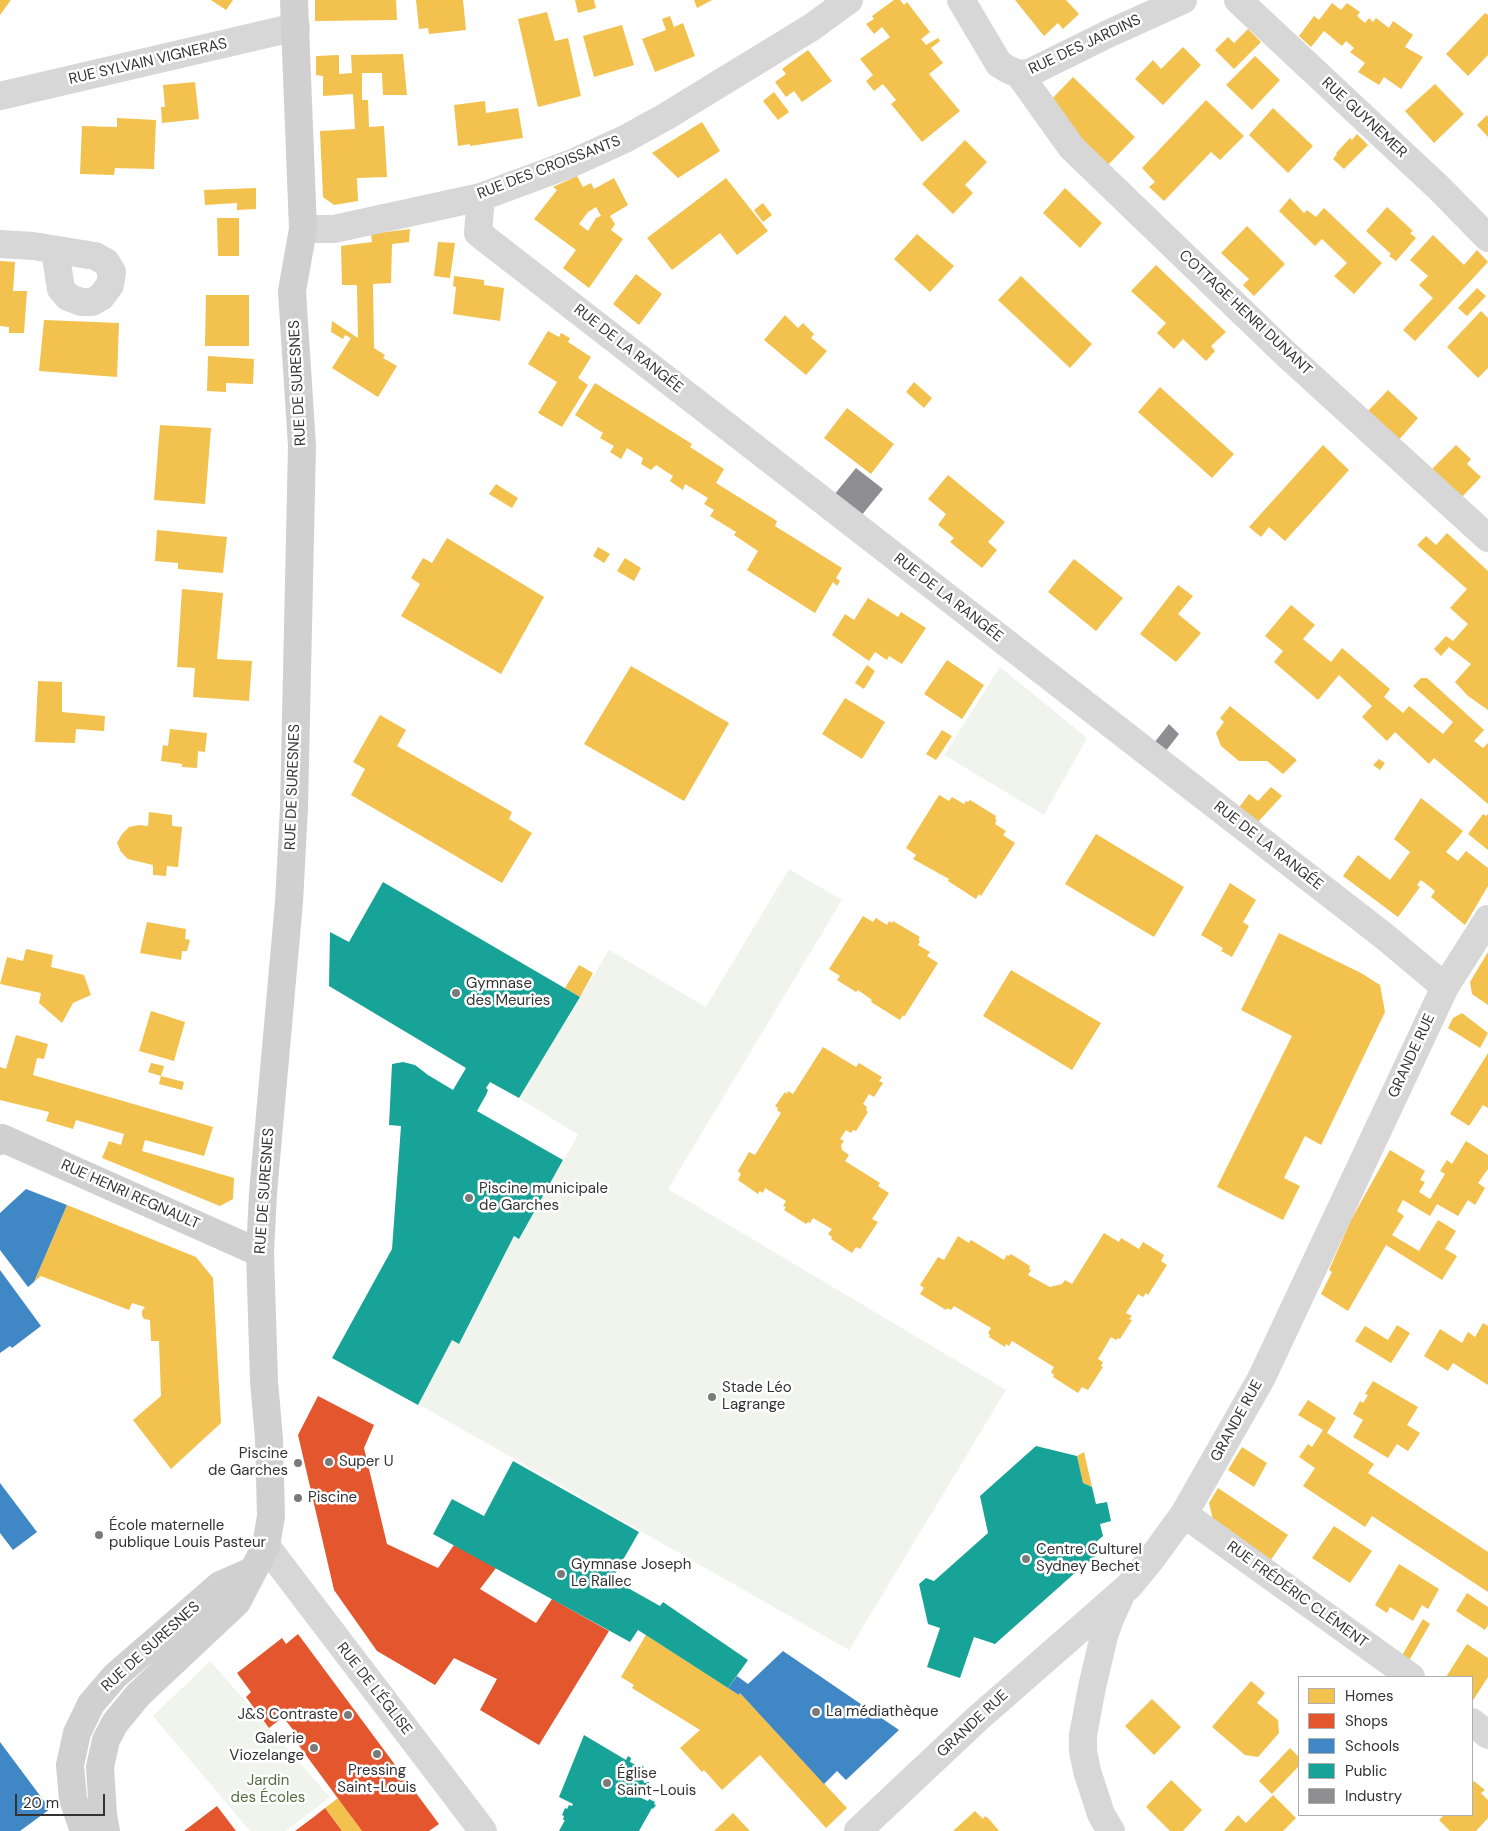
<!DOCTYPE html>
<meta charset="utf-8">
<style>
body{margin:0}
#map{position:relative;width:1488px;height:1831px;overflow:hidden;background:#fff;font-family:"DM Sans",sans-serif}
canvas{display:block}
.legend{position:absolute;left:1298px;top:1676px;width:175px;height:140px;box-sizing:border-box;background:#fff;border:1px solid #adadad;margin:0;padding:6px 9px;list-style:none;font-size:15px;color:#333}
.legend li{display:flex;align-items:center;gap:10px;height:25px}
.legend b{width:25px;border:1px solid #adadad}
.scale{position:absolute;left:15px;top:1794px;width:90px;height:22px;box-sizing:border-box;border:2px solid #333;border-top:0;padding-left:6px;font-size:15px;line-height:18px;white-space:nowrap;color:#333;-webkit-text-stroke:4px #fff;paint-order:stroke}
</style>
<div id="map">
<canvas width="1488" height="1831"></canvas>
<ul class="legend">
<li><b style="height:14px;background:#f2c14e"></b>Homes</li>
<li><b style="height:14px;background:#e4572e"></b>Shops</li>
<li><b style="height:14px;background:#3f88c5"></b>Schools</li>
<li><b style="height:14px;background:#17a398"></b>Public</li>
<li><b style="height:14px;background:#8d8d92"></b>Industry</li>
</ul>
<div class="scale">20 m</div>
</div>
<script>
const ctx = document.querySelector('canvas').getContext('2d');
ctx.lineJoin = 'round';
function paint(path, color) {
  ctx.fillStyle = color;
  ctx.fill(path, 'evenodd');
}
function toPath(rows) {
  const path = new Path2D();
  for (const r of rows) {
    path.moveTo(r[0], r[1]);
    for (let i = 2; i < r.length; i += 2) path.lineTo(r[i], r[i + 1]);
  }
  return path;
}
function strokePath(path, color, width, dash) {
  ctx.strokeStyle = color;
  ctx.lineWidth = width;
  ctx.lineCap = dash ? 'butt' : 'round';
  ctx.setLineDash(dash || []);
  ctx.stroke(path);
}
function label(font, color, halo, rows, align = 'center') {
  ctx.font = font + ' "DM Sans",sans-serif';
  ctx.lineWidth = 5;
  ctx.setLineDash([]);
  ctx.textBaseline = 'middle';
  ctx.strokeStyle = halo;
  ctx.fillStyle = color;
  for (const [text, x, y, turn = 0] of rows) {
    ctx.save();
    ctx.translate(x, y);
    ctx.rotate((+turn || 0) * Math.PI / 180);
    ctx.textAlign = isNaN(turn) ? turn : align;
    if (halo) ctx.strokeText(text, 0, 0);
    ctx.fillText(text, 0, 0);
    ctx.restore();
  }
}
paint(toPath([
 [1000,667,1087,738,1044,815,944,755],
 [789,869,842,900,668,1189,1006,1390,849,1650,418,1404,452,1340,459,1344,514,1237,519,1238,578,1135,519,1098,609,950,706,1007],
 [210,1661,330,1797,286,1831,250,1831,153,1716]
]), '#f1f4ed');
paint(toPath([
 [0,0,11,0,0,15],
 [211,0,233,0,226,10],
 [315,0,396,0,397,20,315,21],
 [416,0,463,0,466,30,429,34,428,28,419,29],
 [575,0,594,0,596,8,578,13],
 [694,0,712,0,697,8],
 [894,0,900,0,904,5,907,2,930,32,921,39,926,45,938,38,940,41,931,48,943,63,929,74,960,111,922,142,891,104,896,100,883,84,874,91,866,81,873,75,860,59,890,37,882,27,874,34,866,24,874,19,872,16],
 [1015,0,1066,0,1079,14,1063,29,1058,23,1044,36],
 [1332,3,1341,10,1347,3,1360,12,1357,16,1365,23,1369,18,1373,22,1376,18,1389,28,1393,21,1413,35,1405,47,1423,57,1401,89,1384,77,1379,85,1358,72,1365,63,1350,52,1354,48,1346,41,1342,46,1324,31,1311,47,1299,36,1314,16,1319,20],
 [547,12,555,41,568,38,581,96,538,107,518,19],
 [1485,13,1488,15,1488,55,1468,76,1446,54],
 [670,16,674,27,683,23,695,56,655,72,642,39,666,30,662,19],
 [622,25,634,65,594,77,583,36],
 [1248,29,1261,42,1234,69,1215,50,1228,37,1234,43],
 [1183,47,1201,65,1163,105,1135,79,1153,60,1161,69],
 [808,50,832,81,802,102,794,91,786,97,775,82,786,74,782,69],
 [403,54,407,95,383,95,382,73,362,73,362,100,368,100,369,127,384,126,387,177,357,178,358,201,334,205,323,197,320,131,355,129,353,94,323,96,323,76,316,75,316,56,339,55,339,74,352,73,351,55],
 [1255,56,1280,80,1252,110,1226,85],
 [1073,77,1135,137,1107,166,1045,106],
 [195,82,199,119,162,123,161,107,165,107,163,85],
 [1435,84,1464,114,1434,143,1405,111],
 [774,92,789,112,778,120,763,101],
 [1206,100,1244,136,1220,160,1211,152,1164,201,1149,187,1155,182,1142,168],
 [485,101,486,113,518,108,523,138,470,146,470,144,458,146,454,105],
 [1273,108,1313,146,1288,173,1249,135],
 [1487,115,1488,117,1488,137,1477,125],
 [117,118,156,120,154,169,115,168,114,175,80,174,82,126,117,127],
 [702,122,720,151,678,178,652,153],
 [1357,134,1368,145,1344,169,1333,159,1337,154,1336,153,1350,138,1352,140],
 [965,140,987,162,965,185,973,193,953,214,922,184],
 [577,176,583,187,591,183,594,189,614,178,628,205,610,216,615,224,611,230,623,239,589,288,563,268,576,250,534,219,557,190,553,187],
 [596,207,601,216,596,218,588,231,579,224,588,212],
 [726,178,768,231,737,255,720,233,672,270,647,238],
 [256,188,256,209,237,210,237,203,205,205,204,190],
 [1065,188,1102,223,1080,248,1043,213],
 [1290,198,1304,213,1307,210,1316,217,1324,208,1382,263,1354,294,1334,276,1347,263,1322,239,1315,246,1279,211],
 [763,203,772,215,763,222,754,210],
 [1387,207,1413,231,1410,233,1416,238,1396,261,1389,256,1391,254,1366,231],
 [217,218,239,218,239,256,218,256],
 [1247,226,1285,264,1254,296,1243,285,1249,279,1221,253],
 [410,229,409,242,392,244,391,283,373,284,374,348,385,355,383,358,397,366,378,397,332,368,351,338,345,335,343,339,331,332,332,321,358,338,357,285,342,285,341,246,372,242,371,234],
 [917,234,954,266,930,292,894,259],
 [1433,235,1464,265,1477,250,1488,262,1415,341,1403,330,1433,298,1419,285,1428,276,1410,260],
 [438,242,455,243,450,278,434,276],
 [0,261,15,262,13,291,27,291,24,333,9,333,9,327,0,326],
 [1156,265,1226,332,1211,346,1215,351,1206,361,1183,339,1174,349,1157,333,1166,323,1131,291],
 [636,274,662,294,639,325,613,304],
 [454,276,484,280,484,285,504,288,500,321,453,314,456,287,453,286],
 [1021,276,1092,344,1070,368,998,300],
 [1477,288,1486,296,1467,316,1458,308],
 [206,295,249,295,249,346,205,346],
 [1481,311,1488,318,1488,368,1478,378,1447,347],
 [785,315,798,328,803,323,814,334,811,338,827,351,806,375,764,340],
 [44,320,119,323,117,377,39,371],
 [548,331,559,337,561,333,570,338,568,342,591,357,578,378,588,385,562,427,538,413,557,382,528,364],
 [208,356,254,359,253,384,226,383,226,392,207,391],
 [914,382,932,398,924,408,906,392],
 [595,383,692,444,690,447,724,469,716,483,777,521,775,526,842,568,836,578,840,581,837,586,833,582,815,613,747,570,758,551,734,535,736,532,710,516,714,510,704,504,708,498,685,484,683,490,670,481,673,476,656,465,651,470,641,464,643,458,627,448,621,459,610,452,614,446,600,438,603,433,575,415],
 [1160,387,1234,454,1212,478,1138,412],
 [1388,390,1418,418,1397,442,1366,413],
 [847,408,894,444,871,474,824,438],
 [160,425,211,428,205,504,154,500],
 [1323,445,1349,470,1285,541,1269,527,1261,537,1249,527],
 [1456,445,1471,459,1467,464,1481,477,1459,500,1429,472],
 [948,475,1005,522,988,542,997,550,982,568,950,542,954,538,938,525,946,514,928,499],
 [496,484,518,498,512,508,489,494],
 [157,530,227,537,223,573,178,569,178,563,155,561],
 [1447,533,1488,571,1488,710,1468,696,1455,682,1471,664,1449,647,1441,656,1434,649,1446,636,1453,641,1468,624,1450,608,1467,589,1417,545,1426,536,1436,545],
 [447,538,544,597,501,674,401,616,420,584,411,578,423,558,432,563],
 [598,547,610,554,604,563,593,556],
 [625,558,641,568,634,581,617,571],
 [1074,559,1123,598,1096,631,1048,592],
 [1178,585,1193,596,1178,614,1201,633,1176,662,1140,634],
 [182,589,223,593,217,659,252,661,249,701,193,697,195,668,177,667],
 [868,598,898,617,901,612,926,628,902,664,889,656,887,660,875,652,869,661,832,635,845,614,854,620],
 [1291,605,1315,625,1303,639,1331,662,1342,648,1390,689,1384,697,1403,713,1409,706,1443,734,1453,722,1413,686,1421,678,1427,678,1484,730,1474,741,1483,748,1488,743,1488,804,1434,758,1429,764,1395,732,1387,741,1362,717,1372,706,1339,675,1318,700,1274,662,1283,651,1265,636],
 [947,660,984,685,962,719,924,694],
 [867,665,875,671,864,689,855,683],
 [631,666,729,723,684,801,584,744],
 [38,681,62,682,62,712,105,716,104,731,76,729,75,743,35,742],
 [845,698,885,722,862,759,822,734],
 [1230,706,1297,760,1283,774,1267,761,1239,761,1221,746,1216,733,1224,722,1220,718],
 [380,715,406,730,397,746,512,812,509,819,532,833,502,883,351,795,365,769,353,762],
 [170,729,207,733,205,752,198,751,197,768,182,767,182,764,161,761,163,745,168,746],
 [942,730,952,736,936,760,926,754],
 [1379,759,1385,763,1380,770,1373,765],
 [1271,787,1282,796,1257,823,1238,809,1249,794,1258,801],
 [939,795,949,801,952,797,964,804,966,801,968,802,970,800,996,816,995,819,997,820,995,824,1006,831,1003,835,1015,843,981,896,979,894,976,899,948,881,949,879,913,859,916,855,906,848],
 [1421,798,1463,831,1446,852,1458,861,1466,851,1488,868,1488,886,1465,925,1431,897,1435,891,1421,880,1417,885,1420,887,1398,917,1343,876,1358,855,1390,880,1410,852,1394,839],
 [149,812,172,815,172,826,182,827,178,867,167,866,166,876,153,875,153,865,128,859,121,852,117,843,122,834,129,827,139,825,148,826],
 [1483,814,1486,816,1488,814,1488,850,1468,834],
 [1096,834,1184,887,1154,937,1065,884],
 [1230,883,1256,900,1243,922,1249,926,1232,957,1221,951,1223,948,1201,935],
 [863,916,873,922,876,918,887,925,889,921,892,923,893,921,920,937,918,940,920,941,918,945,930,952,927,956,938,963,904,1017,903,1015,900,1020,871,1002,872,1000,858,990,856,992,837,980,840,976,829,969],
 [147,922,186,929,185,939,190,940,187,951,182,951,181,960,140,953],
 [1279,933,1361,973,1380,985,1385,1012,1321,1145,1305,1136,1284,1178,1300,1186,1283,1220,1217,1187,1292,1036,1241,1010],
 [26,949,53,955,51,967,84,975,91,995,73,1003,62,1023,39,1003,41,993,0,984,7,957,23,961],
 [1488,952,1488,1005,1472,994,1470,982],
 [579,965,593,973,580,997,565,988],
 [1011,970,1101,1023,1072,1070,983,1016],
 [151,1011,185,1022,174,1061,139,1051],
 [1462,1013,1488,1033,1480,1048,1448,1028,1453,1018],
 [16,1035,48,1044,44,1059,37,1058,33,1075,213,1127,204,1156,145,1140,142,1151,234,1178,233,1199,220,1206,102,1158,109,1141,121,1145,124,1134,76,1120,73,1129,46,1121,49,1112,0,1100,0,1067,6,1069],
 [823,1047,856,1067,859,1063,882,1077,879,1081,883,1083,874,1097,869,1094,863,1104,867,1107,866,1110,868,1112,856,1131,853,1130,851,1133,846,1130,840,1139,844,1141,841,1145,842,1150,849,1155,845,1161,880,1183,878,1186,889,1193,872,1219,878,1222,860,1249,856,1247,852,1253,831,1239,832,1237,828,1234,832,1229,813,1218,810,1223,808,1222,806,1224,784,1210,786,1207,783,1206,786,1201,765,1188,763,1193,760,1191,758,1194,738,1180,741,1174,738,1171,749,1152,755,1155,781,1113,777,1110,778,1108,775,1106,785,1092,787,1094,788,1091,793,1094],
 [1488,1053,1488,1108,1483,1105,1469,1126,1450,1114],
 [151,1063,164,1066,161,1076,148,1072],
 [161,1076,184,1082,182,1090,159,1084],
 [1466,1141,1488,1155,1488,1169,1478,1183,1485,1188,1475,1205,1468,1200,1458,1216,1437,1204,1430,1216,1403,1200,1397,1211,1404,1216,1392,1235,1419,1251,1438,1220,1456,1231,1445,1249,1457,1256,1442,1280,1386,1245,1348,1311,1321,1294,1332,1272,1329,1270,1351,1220,1390,1150,1425,1171,1420,1180,1425,1182,1419,1192,1430,1199,1445,1174,1440,1171,1447,1160,1452,1164],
 [67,1205,196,1257,213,1278,221,1423,171,1469,133,1420,161,1396,159,1341,151,1341,150,1320,144,1319,142,1316,142,1311,145,1307,132,1303,129,1310,41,1276,34,1282],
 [1104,1233,1119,1242,1121,1238,1139,1249,1143,1242,1164,1255,1161,1261,1167,1265,1148,1295,1146,1293,1143,1297,1138,1294,1126,1313,1132,1316,1129,1319,1132,1320,1120,1339,1118,1338,1116,1340,1111,1337,1098,1359,1103,1362,1101,1366,1103,1367,1088,1390,1082,1387,1078,1393,1053,1377,1054,1375,1051,1372,1054,1367,1012,1341,1009,1346,1006,1344,1005,1347,989,1337,990,1335,988,1333,991,1328,954,1306,951,1310,947,1308,946,1310,920,1294,924,1288,920,1285,938,1257,944,1260,958,1236,969,1243,971,1240,1004,1260,1007,1255,1009,1256,1011,1254,1030,1266,1029,1269,1031,1270,1028,1275,1050,1287,1062,1284,1065,1280,1072,1284],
 [1483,1323,1488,1326,1488,1385,1453,1363,1448,1371,1424,1356,1440,1329,1462,1343,1468,1332,1475,1337],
 [1397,1325,1410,1333,1391,1363,1355,1341,1365,1326,1388,1340],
 [1373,1381,1418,1407,1407,1425,1420,1433,1408,1451,1397,1444,1388,1458,1353,1437,1363,1420,1353,1414,1360,1401,1363,1403,1368,1395,1365,1394],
 [1308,1400,1336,1418,1327,1433,1374,1464,1368,1473,1488,1552,1488,1592,1372,1516,1365,1527,1303,1486,1315,1468,1299,1457,1308,1444,1312,1447,1323,1430,1298,1415],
 [1242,1447,1267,1463,1254,1487,1228,1470],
 [1084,1452,1092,1487,1083,1483,1077,1456],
 [1218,1488,1288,1535,1268,1564,1213,1520,1209,1503],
 [1334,1526,1372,1551,1350,1583,1312,1558],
 [1399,1564,1439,1589,1428,1609,1422,1605,1413,1621,1390,1607,1387,1613,1375,1605],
 [1467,1593,1488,1607,1488,1625,1485,1630,1456,1611],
 [1423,1619,1430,1624,1407,1664,1400,1659],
 [646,1635,739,1695,740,1693,847,1808,826,1828,760,1755,722,1790,704,1770,702,1772,680,1748,700,1730,632,1688,634,1685,621,1677],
 [1467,1644,1488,1658,1488,1677,1472,1702,1472,1677,1446,1677],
 [1251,1681,1265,1693,1257,1703,1278,1720,1279,1733,1258,1757,1245,1755,1212,1727],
 [1152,1699,1181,1727,1154,1755,1125,1726],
 [1290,1748,1299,1757,1299,1766,1272,1794,1259,1781],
 [1171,1780,1202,1810,1183,1831,1170,1831,1146,1807],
 [1474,1781,1485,1790,1481,1793,1488,1800,1488,1818,1476,1831,1450,1831,1439,1820,1444,1815,1472,1815,1472,1784],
 [1273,1795,1296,1818,1283,1831,1224,1831,1238,1815,1246,1823],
 [338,1798,359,1827,362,1831,342,1831,325,1808],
 [975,1811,983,1819,985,1816,989,1819,999,1831,953,1831],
 [733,1813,750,1831,714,1831]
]), '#f2c14e');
paint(toPath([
 [318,1396,374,1425,364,1448,387,1544,438,1568,454,1545,496,1568,480,1589,536,1623,552,1599,609,1631,539,1745,480,1710,497,1679,454,1658,435,1685,377,1651,334,1590,298,1435],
 [298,1634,439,1824,429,1831,362,1831,294,1739,298,1736,283,1717,269,1728,246,1697,251,1692,237,1673,282,1638,286,1644],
 [217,1806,236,1831,184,1831],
 [325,1808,342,1831,295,1831,315,1816]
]), '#e4572e');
paint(toPath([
 [26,1189,67,1205,34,1282,28,1287,0,1250,0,1213],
 [0,1270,41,1326,12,1348,10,1346,0,1353],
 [0,1483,37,1532,13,1550,0,1533],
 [783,1651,899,1730,846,1780,837,1771,824,1784,740,1693,739,1695,728,1688,737,1676,748,1684],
 [0,1742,50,1809,20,1831,0,1831]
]), '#3f88c5');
paint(toPath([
 [383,882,580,997,519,1098,490,1082,486,1088,488,1090,486,1095,477,1111,563,1160,519,1239,514,1236,459,1344,452,1340,418,1405,332,1358,392,1249,401,1126,389,1125,392,1064,403,1062,415,1065,428,1075,453,1090,466,1068,329,986,330,932,349,942],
 [1036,1446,1077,1456,1083,1483,1092,1487,1096,1504,1107,1502,1111,1521,1100,1524,1103,1536,1095,1543,1098,1553,1087,1565,1085,1564,995,1644,974,1637,960,1678,927,1667,940,1628,928,1624,919,1584,926,1578,934,1581,988,1533,980,1496],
 [513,1461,639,1532,612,1579,660,1606,663,1602,748,1660,728,1688,638,1630,630,1642,433,1534,452,1499,484,1516],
 [584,1735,626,1760,628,1756,631,1758,630,1762,640,1767,643,1766,644,1768,641,1770,644,1783,649,1782,650,1785,645,1787,639,1797,648,1801,649,1799,655,1802,654,1804,656,1805,653,1809,652,1808,639,1831,559,1831,565,1820,563,1820,564,1816,562,1815,565,1808,567,1809,569,1805,572,1806,573,1804,559,1797]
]), '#17a398');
paint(toPath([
 [856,468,883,489,861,516,834,495],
 [1169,724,1179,734,1165,752,1154,743]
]), '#8d8d92');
strokePath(toPath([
 [961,0,999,64,1009,70,1019,74,1029,73,1110,33,1183,0],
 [1238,0,1439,188,1488,238],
 [1019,74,1072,148,1286,354,1488,538],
 [0,96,296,27],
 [481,197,478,233,1384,936,1445,987],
 [303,229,334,229,481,197,570,164,625,139,665,117,812,27,849,0],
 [0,244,33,246,95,256,106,262,112,272,110,285,101,297,92,302,81,302,68,297,61,289,55,250],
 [1184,1514,1411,1677],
 [266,1546,483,1831],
 [1472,1722,1488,1735],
 [858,1831,977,1719,1129,1586,1152,1558,1184,1514,1261,1379,1445,987,1488,919],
 [1111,1831,1101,1814,1087,1771,1083,1751,1083,1735,1092,1687,1104,1636,1110,1619,1120,1597]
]), '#d7d7d7', 28);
strokePath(toPath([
 [0,1141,2,1138,260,1253],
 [86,1831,83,1828,73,1799,70,1765,77,1733,91,1704,115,1676,220,1585,252,1571],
 [106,1831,103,1815,100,1767,106,1740,115,1723,138,1695,237,1602,266,1546,271,1516,269,1439,264,1381,260,1253,263,1193,289,902,294,808,302,446,292,291,303,229,294,0]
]), '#d0d0d0', 28);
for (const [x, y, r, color] of [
 [456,993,5,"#7a7a7a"],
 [469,1198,5,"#7a7a7a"],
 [712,1397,5,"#7a7a7a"],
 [329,1462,5,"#7a7a7a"],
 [298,1463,5,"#7a7a7a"],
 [298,1498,5,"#7a7a7a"],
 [99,1535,5,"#7a7a7a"],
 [1026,1559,5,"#7a7a7a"],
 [561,1574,5,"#7a7a7a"],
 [816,1712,5,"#7a7a7a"],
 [348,1715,5,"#7a7a7a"],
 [314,1748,5,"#7a7a7a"],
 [377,1754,5,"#7a7a7a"],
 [607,1783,5,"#7a7a7a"]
]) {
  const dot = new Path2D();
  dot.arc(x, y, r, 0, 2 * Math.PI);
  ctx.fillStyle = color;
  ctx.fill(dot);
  strokePath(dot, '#fff', 2);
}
label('15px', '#333', '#fff', [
 ["RUE DES JARDINS",1085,45,-25],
 ["RUE SYLVAIN VIGNERAS",148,62,-13],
 ["RUE GUYNEMER",1364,118,43],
 ["RUE DES CROISSANTS",549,168,-21],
 ["COTTAGE HENRI DUNANT",1245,313,43],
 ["RUE DE LA RANGÉE",628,349,38],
 ["RUE DE SURESNES",298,383,-93],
 ["RUE DE LA RANGÉE",948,598,38],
 ["RUE DE SURESNES",293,787,-88],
 ["RUE DE LA RANGÉE",1268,846,38],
 ["GRANDE RUE",1412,1056,-65],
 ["RUE DE SURESNES",265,1191,-86],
 ["RUE HENRI REGNAULT",130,1195,24],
 ["GRANDE RUE",1237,1421,-61],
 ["RUE FRÉDÉRIC CLÉMENT",1297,1595,36],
 ["RUE DE SURESNES",151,1647,-42],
 ["RUE DE L'ÉGLISE",374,1689,52],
 ["GRANDE RUE",973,1724,-43]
]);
label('15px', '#333', '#fff', [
 ["Gymnase",466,984],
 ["des Meuries",466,1001],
 ["Piscine municipale",479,1189],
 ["de Garches",479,1206],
 ["Stade Léo",722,1388],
 ["Lagrange",722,1405],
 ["Piscine",288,1454,"right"],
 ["de Garches",288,1471,"right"],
 ["Super U",339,1462],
 ["Piscine",308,1498],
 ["École maternelle",109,1526],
 ["publique Louis Pasteur",109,1543],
 ["Centre Culturel",1036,1550],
 ["Sydney Bechet",1036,1567],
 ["Gymnase Joseph",571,1565],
 ["Le Rallec",571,1582],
 ["La médiathèque",826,1712],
 ["J&S Contraste",338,1715,"right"],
 ["Galerie",304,1739,"right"],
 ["Viozelange",304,1756,"right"],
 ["Pressing",377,1771,"center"],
 ["Saint-Louis",377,1788,"center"],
 ["Église",617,1774],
 ["Saint-Louis",617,1791]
], 'left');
label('15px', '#536d41', '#fff', [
 ["Jardin",268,1781],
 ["des Écoles",268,1798]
]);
</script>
